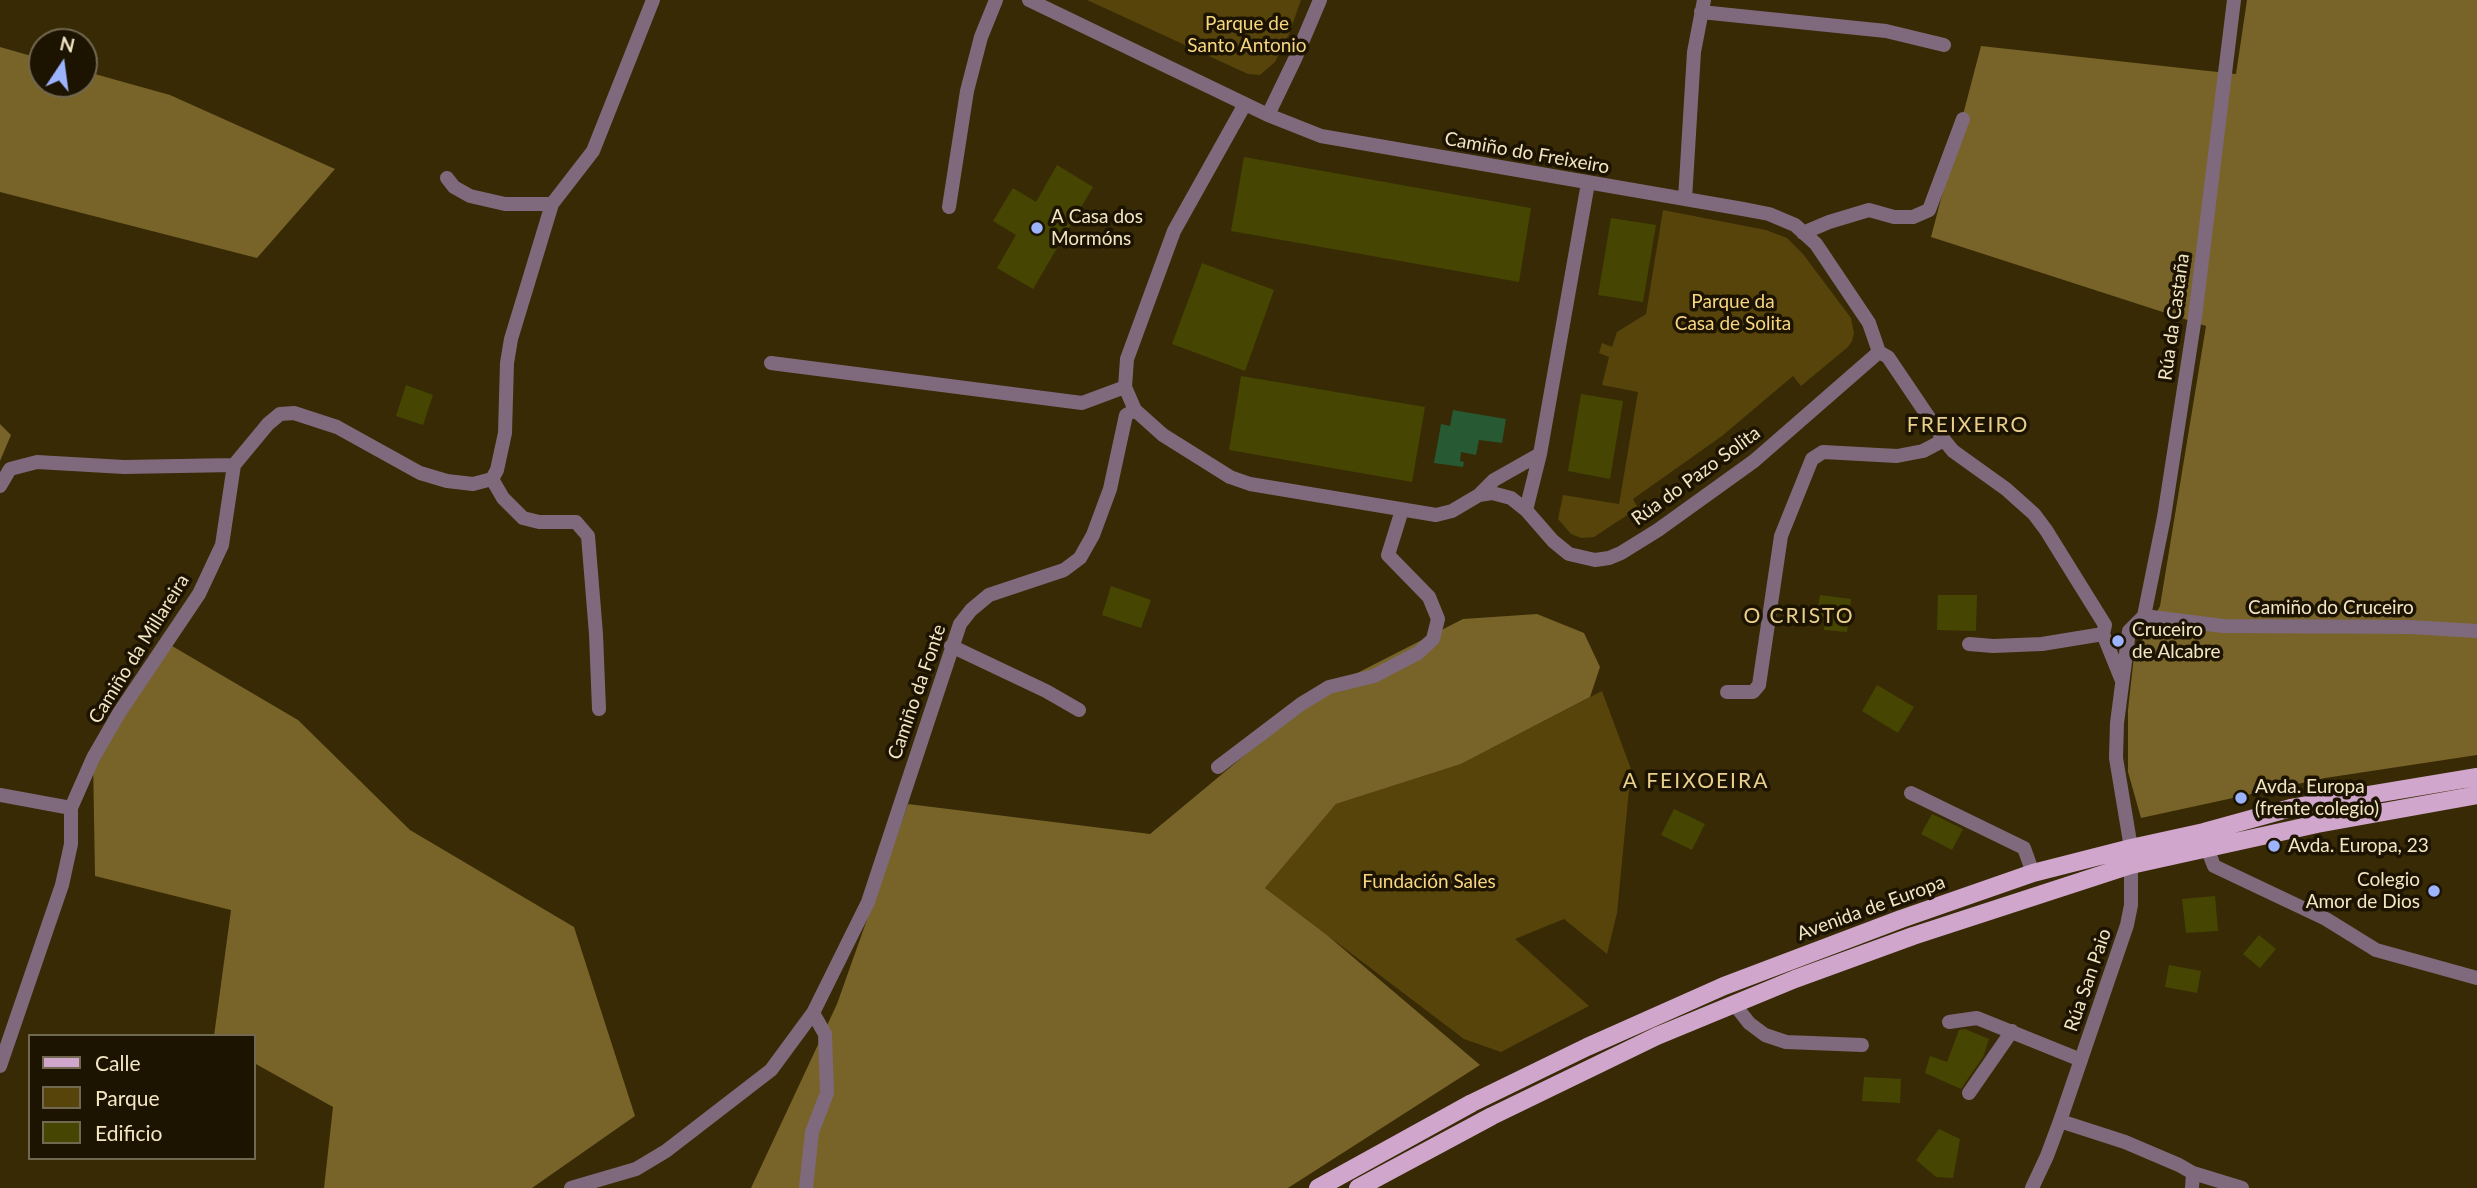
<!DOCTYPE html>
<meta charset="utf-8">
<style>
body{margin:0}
#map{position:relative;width:2477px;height:1188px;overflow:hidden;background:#372a05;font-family:Lato,sans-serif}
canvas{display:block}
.legend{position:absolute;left:28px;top:1034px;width:228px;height:126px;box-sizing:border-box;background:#1c1300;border:2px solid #72674f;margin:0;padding:9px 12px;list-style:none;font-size:21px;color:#f3e6c5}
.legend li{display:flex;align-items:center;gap:14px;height:35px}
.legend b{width:35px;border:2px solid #72674f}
.north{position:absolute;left:28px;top:28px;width:70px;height:70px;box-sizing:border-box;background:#1c1300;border:2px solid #72674f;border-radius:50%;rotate:13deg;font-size:19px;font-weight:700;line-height:28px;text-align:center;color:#f3e6c5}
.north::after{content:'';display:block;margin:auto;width:24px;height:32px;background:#9cb4fd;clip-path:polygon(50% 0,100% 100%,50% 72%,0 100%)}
</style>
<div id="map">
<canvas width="2477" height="1188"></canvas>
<ul class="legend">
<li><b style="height:9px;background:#d0a6cc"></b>Calle</li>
<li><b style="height:19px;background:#57440b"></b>Parque</li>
<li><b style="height:19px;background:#464602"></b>Edificio</li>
</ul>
<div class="north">N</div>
</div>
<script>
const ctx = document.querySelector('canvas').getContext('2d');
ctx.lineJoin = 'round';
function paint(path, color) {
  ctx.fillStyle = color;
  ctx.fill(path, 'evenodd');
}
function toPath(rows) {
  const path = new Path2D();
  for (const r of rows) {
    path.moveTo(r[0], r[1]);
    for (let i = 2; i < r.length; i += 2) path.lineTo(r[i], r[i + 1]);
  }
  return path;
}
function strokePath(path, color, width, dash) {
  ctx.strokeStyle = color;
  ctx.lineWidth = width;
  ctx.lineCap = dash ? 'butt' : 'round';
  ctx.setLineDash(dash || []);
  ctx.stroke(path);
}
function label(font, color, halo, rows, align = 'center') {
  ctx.font = font + ' Lato,sans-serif';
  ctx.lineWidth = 7;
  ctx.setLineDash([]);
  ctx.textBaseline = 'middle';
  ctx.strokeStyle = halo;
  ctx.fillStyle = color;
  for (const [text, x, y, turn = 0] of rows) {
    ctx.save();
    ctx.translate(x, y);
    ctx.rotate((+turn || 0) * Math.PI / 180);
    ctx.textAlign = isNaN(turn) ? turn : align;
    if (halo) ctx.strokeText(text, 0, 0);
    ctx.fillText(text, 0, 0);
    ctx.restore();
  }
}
paint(toPath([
 [1087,0,1301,0,1289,34,1275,62,1260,75,1248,74],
 [1663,210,1766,230,1787,238,1803,254,1851,318,1854,333,1852,341,1848,347,1801,386,1793,376,1722,436,1633,499,1638,508,1594,537,1581,538,1571,534,1558,519,1563,495,1619,504,1638,392,1602,385,1609,357,1599,353,1602,343,1612,347,1617,332,1646,314],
 [1602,691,1631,769,1617,913,1607,954,1564,919,1515,939,1589,1006,1501,1052,1464,1039,1265,888,1336,804,1461,764]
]), '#57440b');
paint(toPath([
 [2247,0,2477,0,2477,755,2325,778,2141,818,2128,772,2128,710,2134,656,2160,606,2206,326,1931,237,1981,46,2236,74],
 [0,47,42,59,42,84,84,84,84,71,170,95,335,169,257,258,0,192],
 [0,424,11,435,0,461],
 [1537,614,1584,633,1600,667,1590,697,1461,764,1336,804,1265,888,1327,935,1480,1065,1288,1188,751,1188,837,1004,908,804,1150,834,1322,691,1463,619],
 [167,643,298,720,410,830,574,927,635,1116,532,1188,324,1188,333,1107,254,1063,254,1036,214,1036,231,910,95,876,93,758]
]), '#786429');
paint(toPath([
 [1453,410,1506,419,1502,443,1479,440,1476,455,1461,452,1460,461,1464,462,1463,467,1434,463,1441,424,1450,426]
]), '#275933');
paint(toPath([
 [1244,157,1531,208,1519,282,1231,231],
 [1057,165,1093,187,1033,289,997,268,1016,235,993,221,1013,188,1036,202],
 [1611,218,1656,225,1643,302,1598,295],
 [1202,263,1274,290,1245,371,1172,344],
 [1241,376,1425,407,1412,482,1229,450],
 [406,385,433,395,423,425,396,416],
 [1581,394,1623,401,1610,479,1568,471],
 [1111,586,1151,600,1141,628,1102,615],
 [1820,595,1851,599,1847,632,1824,630,1826,617,1817,616],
 [1938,595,1977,595,1976,631,1937,630],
 [1877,685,1914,707,1898,733,1862,711],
 [1674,809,1705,824,1692,850,1661,835],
 [1932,814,1963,829,1952,850,1921,834],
 [2215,896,2218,931,2186,933,2182,899],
 [2259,935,2276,949,2260,968,2243,954],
 [2169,965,2201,971,2197,993,2165,987],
 [1965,1029,1989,1039,1983,1057,1961,1089,1925,1073,1930,1056,1947,1062,1959,1030],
 [1864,1077,1901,1079,1900,1103,1862,1101],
 [1939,1129,1960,1139,1953,1178,1936,1177,1916,1160]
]), '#464602');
strokePath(toPath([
 [1029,0,1268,115,1321,136,1743,209,1769,214,1795,225,1816,244,1869,323,1879,352,1888,357,1944,440,1953,451,2006,489,2034,514,2046,530,2105,625,2103,634,2122,681],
 [1701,12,1886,31,1944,45],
 [1245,104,1174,231,1127,359,1125,387,1135,410,1163,435,1230,477,1250,484,1436,515,1452,511,1479,495,1492,493,1511,498,1526,510,1553,541,1569,554,1595,560,1609,558,1621,553,1658,530,1754,461,1879,352],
 [1268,115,1295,59,1320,0],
 [447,178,454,187,470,196,505,204,552,204],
 [1685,199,1694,52,1704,0],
 [949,207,967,91,981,37,996,0],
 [1803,233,1829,222,1869,210,1894,217,1913,217,1929,210,1963,119],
 [771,363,1082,403,1125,387],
 [492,479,503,498,523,518,539,522,576,522,588,536,596,634,599,709],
 [0,486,10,469,37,462,124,467,234,465],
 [1479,495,1494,480,1540,454],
 [1526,510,1540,454,1588,183],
 [2144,616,2223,626,2410,627,2477,631],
 [1969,644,1993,646,2042,644,2103,634],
 [951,646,1046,691,1079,710],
 [1727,692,1753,692,1759,685,1781,536,1812,459,1823,452,1897,456,1923,451,1944,440],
 [1218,767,1301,704,1329,687,1374,676,1418,653,1433,639,1438,619,1429,597,1388,555,1402,510],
 [1911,793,2024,848,2033,873],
 [0,795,71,808],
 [2207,848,2214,866,2326,919,2376,950,2477,978],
 [1735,1005,1749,1023,1765,1035,1786,1042,1862,1045],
 [813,1013,868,902,960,624,971,610,989,595,1064,570,1080,558,1093,535,1110,489,1126,415,1135,410],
 [1949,1022,1977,1018,2081,1060],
 [0,1066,62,885,71,844,71,808,93,758,119,713,199,594,222,545,234,465,268,424,280,414,294,413,337,427,420,473,447,481,473,484,492,479,497,470,505,433,507,363,511,339,552,204,593,151,653,0],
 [1969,1093,2012,1031],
 [2060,1121,2125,1142,2179,1165,2193,1173,2192,1188],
 [2193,1173,2242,1188],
 [571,1188,636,1169,666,1151,771,1070,813,1013,825,1034,827,1093,812,1132,806,1188],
 [2032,1188,2047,1156,2060,1121,2127,925,2131,905,2131,848,2116,758,2117,723,2129,631,2144,616,2164,517,2195,317,2234,0]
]), '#7e6a7c', 14);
strokePath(toPath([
 [1318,1188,1472,1103,1587,1047,1724,986,1901,919,2033,873,2131,848,2204,832,2291,808,2477,777],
 [1358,1188,1492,1116,1657,1036,1795,979,1913,936,2131,865,2317,824,2477,795]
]), '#d0a6cc', 18);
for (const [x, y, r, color] of [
 [1037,228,7,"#9cb4fd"],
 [2118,641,7,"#9cb4fd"],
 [2241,798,7,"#9cb4fd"],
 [2274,846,7,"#9cb4fd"],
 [2434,891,7,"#9cb4fd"]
]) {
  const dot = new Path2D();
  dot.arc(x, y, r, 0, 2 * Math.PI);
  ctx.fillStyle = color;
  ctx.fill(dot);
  strokePath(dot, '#1c1300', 2.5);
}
label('19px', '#f7d680', '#1c1300', [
 ["Parque de",1247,24],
 ["Santo Antonio",1247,46],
 ["Parque da",1733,302],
 ["Casa de Solita",1733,324],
 ["Fundación Sales",1429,882]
]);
label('19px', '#f3e6c5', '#1c1300', [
 ["Camiño do Freixeiro",1527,153,10],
 ["Rúa da Castaña",2174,317,-82],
 ["Rúa do Pazo Solita",1696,476,-36],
 ["Camiño do Cruceiro",2331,608],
 ["Camiño da Millareira",139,649,-58],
 ["Camiño da Fonte",917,692,-71],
 ["Avenida de Europa",1871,908,-20],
 ["Rúa San Paio",2088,980,-71]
]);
label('19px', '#f3e6c5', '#1c1300', [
 ["A Casa dos",1051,217],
 ["Mormóns",1051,239],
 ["Cruceiro",2132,630],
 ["de Alcabre",2132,652],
 ["Avda. Europa",2255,787],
 ["(frente colegio)",2255,809],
 ["Avda. Europa, 23",2288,846],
 ["Colegio",2420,880,"right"],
 ["Amor de Dios",2420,902,"right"]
], 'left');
ctx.letterSpacing = '2px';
label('21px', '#e9cf8c', '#1c1300', [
 ["FREIXEIRO",1968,425],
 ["O CRISTO",1799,616],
 ["A FEIXOEIRA",1696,781]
]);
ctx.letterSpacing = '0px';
</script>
